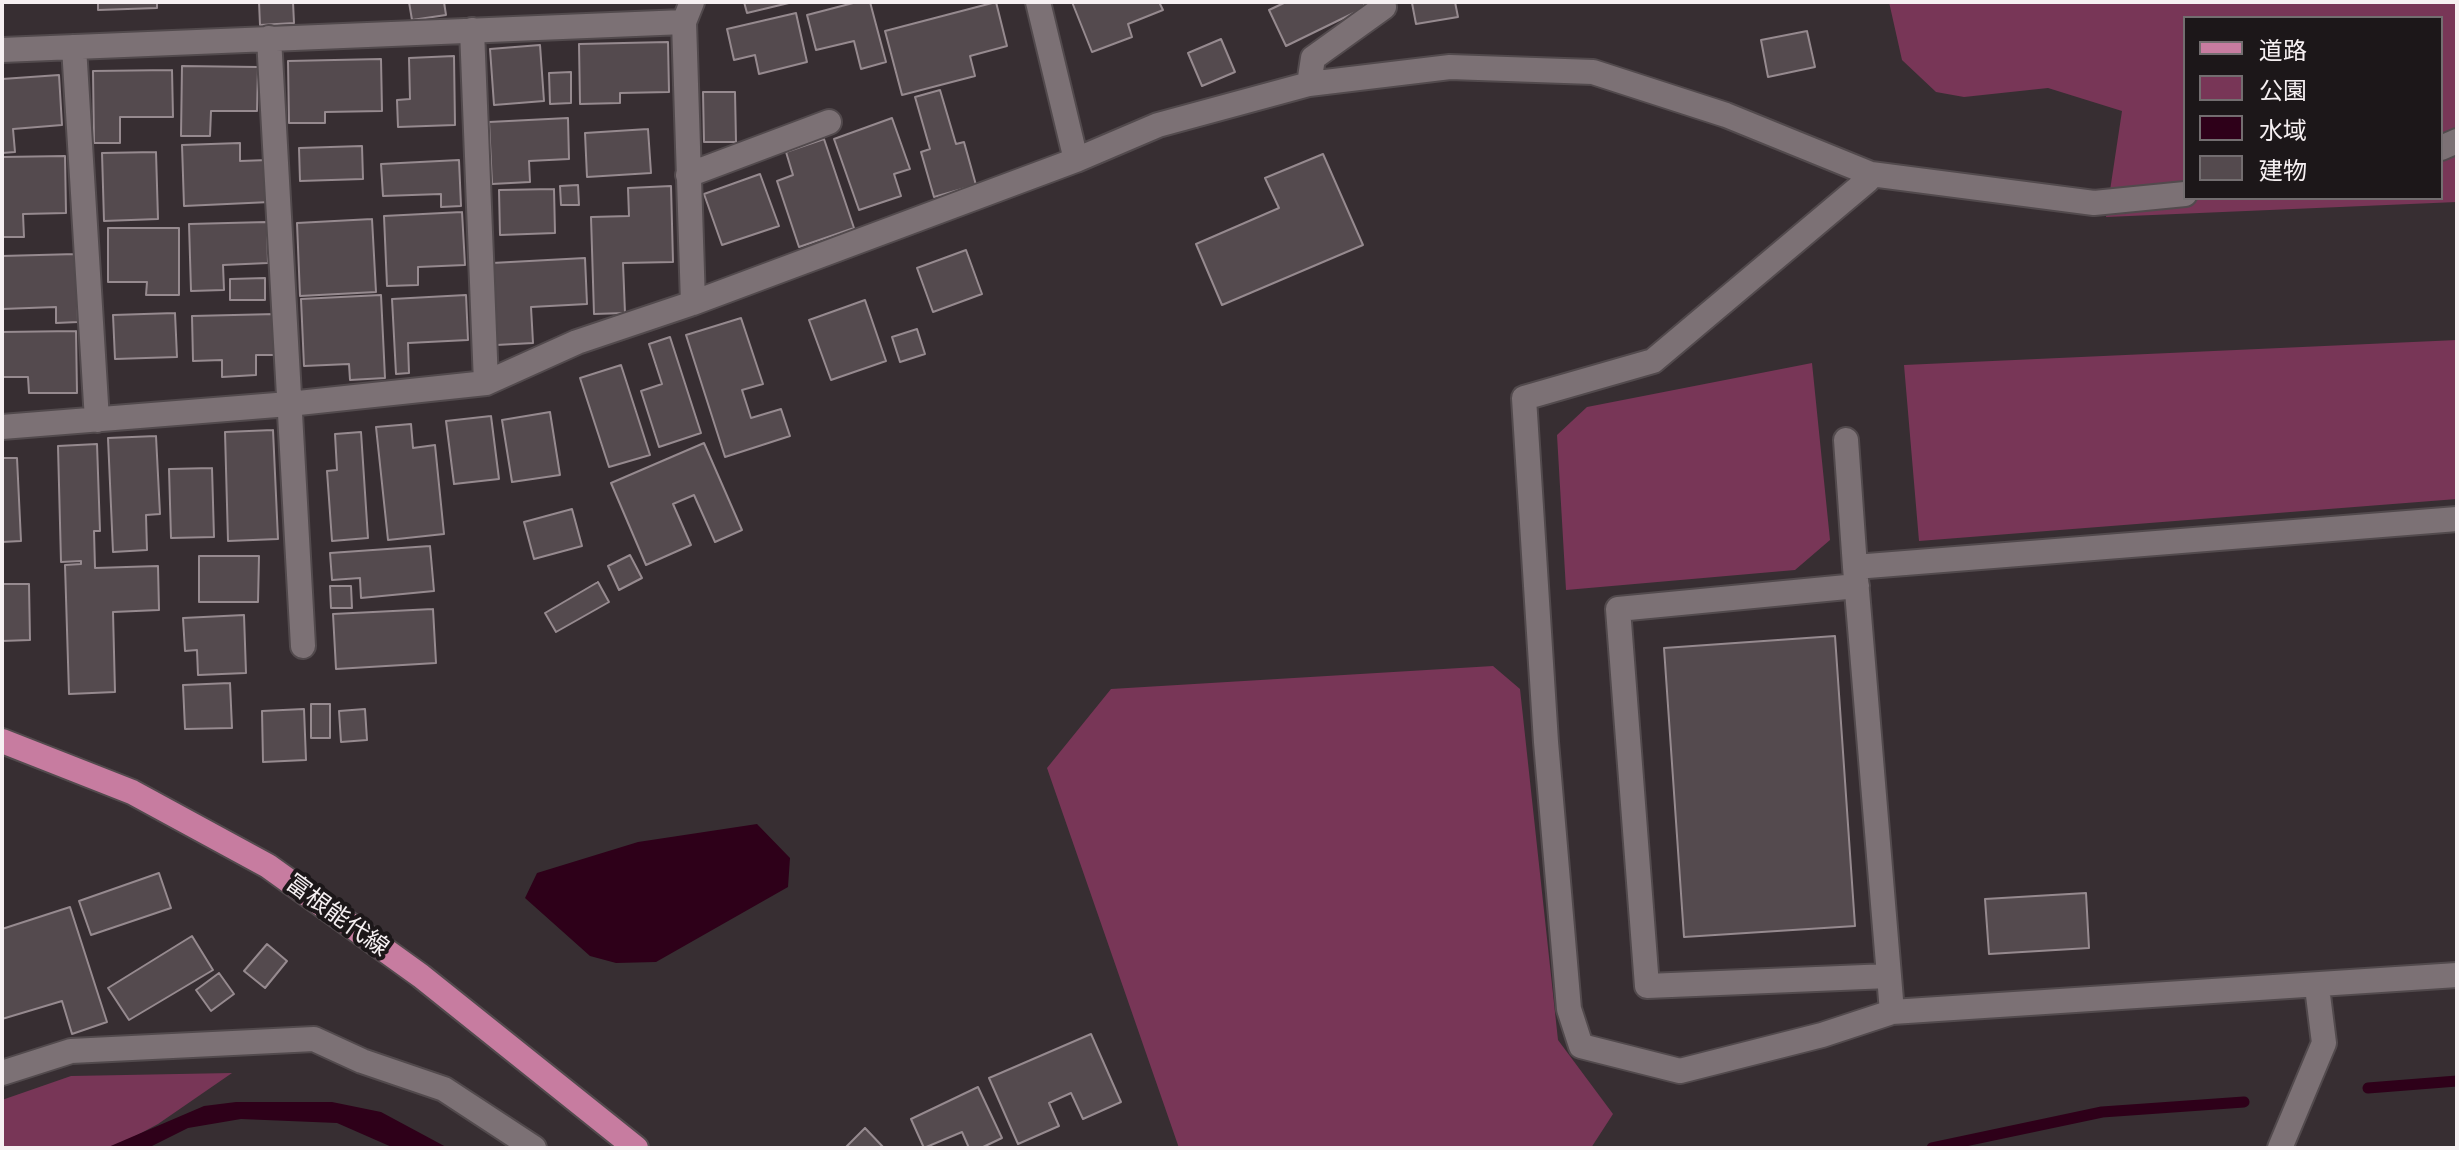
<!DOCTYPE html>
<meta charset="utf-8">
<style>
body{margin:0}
#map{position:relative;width:2459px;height:1150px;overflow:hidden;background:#372e32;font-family:"IBM Plex Sans","Noto Sans JP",sans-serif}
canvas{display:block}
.frame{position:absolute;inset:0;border:4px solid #f6f0f2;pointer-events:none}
.legend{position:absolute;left:2183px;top:16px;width:260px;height:184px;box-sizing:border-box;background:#1c1719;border:2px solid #736e70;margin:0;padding:10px 14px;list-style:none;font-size:24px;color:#f6f0f2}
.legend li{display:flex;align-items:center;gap:16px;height:40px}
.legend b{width:40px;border:2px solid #736e70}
</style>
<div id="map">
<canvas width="2459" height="1150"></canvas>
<div class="frame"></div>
<ul class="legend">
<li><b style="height:10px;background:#c77ca0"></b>道路</li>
<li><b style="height:22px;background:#783657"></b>公園</li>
<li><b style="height:22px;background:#2e0019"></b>水域</li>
<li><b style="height:22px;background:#544a4e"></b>建物</li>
</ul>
</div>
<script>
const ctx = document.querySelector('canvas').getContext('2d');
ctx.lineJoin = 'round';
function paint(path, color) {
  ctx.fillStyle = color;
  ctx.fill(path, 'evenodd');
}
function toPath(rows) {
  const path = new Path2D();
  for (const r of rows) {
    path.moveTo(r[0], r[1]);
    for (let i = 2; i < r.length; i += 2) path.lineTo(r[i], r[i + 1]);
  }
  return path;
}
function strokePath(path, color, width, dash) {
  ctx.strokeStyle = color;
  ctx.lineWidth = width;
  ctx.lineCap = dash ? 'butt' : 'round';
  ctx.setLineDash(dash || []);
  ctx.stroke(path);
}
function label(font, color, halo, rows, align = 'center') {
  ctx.font = font + ' "IBM Plex Sans","Noto Sans JP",sans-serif';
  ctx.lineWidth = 8;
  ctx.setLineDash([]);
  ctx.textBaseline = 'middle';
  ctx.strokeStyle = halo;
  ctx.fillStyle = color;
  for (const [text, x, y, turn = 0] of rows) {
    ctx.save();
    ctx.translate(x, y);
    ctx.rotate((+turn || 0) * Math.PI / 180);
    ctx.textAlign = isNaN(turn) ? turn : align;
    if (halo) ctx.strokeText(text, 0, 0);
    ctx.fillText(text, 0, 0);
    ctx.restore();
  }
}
paint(toPath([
 [1889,2,2457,2,2457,202,2106,217,2122,111,2048,88,1964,97,1936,92,1902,60],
 [2185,18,2441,18,2441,198,2185,198],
 [2457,340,2457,499,1919,541,1904,365],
 [1812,363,1830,540,1795,570,1566,590,1557,435,1587,407],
 [1493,666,1520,689,1558,1040,1613,1114,1591,1148,1179,1148,1047,768,1111,689],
 [232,1073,158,1124,113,1148,2,1148,2,1100,71,1076]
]), '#783657');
paint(toPath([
 [757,824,790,858,788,887,656,962,616,963,590,956,525,898,537,873,638,842],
 [236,1102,332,1102,381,1112,448,1148,394,1148,337,1123,241,1119,188,1128,148,1148,106,1148,204,1106]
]), '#2e0019');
strokePath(toPath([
 [2368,1088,2457,1081],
 [1932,1148,2102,1112,2244,1102]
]), '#2e0019', 11);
const building = toPath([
 [98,2,157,2,157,8,98,10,98,2],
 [259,2,293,2,294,23,260,25,259,2],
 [409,2,444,2,446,15,412,20,409,2],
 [744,2,793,2,747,13,744,2],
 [857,2,870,2,886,62,861,69,854,41,816,50,807,15,857,2],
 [996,2,1007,46,970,56,975,76,902,95,885,31,996,2],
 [1072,2,1159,2,1163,10,1128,24,1132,37,1092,52,1072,2],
 [1286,2,1363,2,1366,7,1286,46,1269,10,1286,2],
 [1455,2,1458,17,1416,24,1412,3,1455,2],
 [796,13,807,62,759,74,755,55,734,60,727,29,796,13],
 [1807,31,1815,67,1768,77,1761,40,1807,31],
 [1221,39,1235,72,1202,86,1188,53,1221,39],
 [668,42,669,92,620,93,620,103,580,104,579,44,668,42],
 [540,45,544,101,494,105,490,49,540,45],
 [454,56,455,125,398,127,397,100,410,99,409,58,454,56],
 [381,59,382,111,325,112,325,123,289,123,288,61,381,59],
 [182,66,258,67,257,111,211,111,210,136,181,136,182,66],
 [172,70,173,117,120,117,120,143,94,143,93,71,172,70],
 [571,72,571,103,550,104,549,73,571,72],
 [59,75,62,125,13,129,15,152,2,153,2,79,59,75],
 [940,90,956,144,964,142,976,185,934,197,921,152,930,149,915,97,940,90],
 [703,92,735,92,736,142,704,142,703,92],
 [568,118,569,159,529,161,530,182,492,184,489,122,568,118],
 [892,118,910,169,894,174,901,196,859,210,834,139,892,118],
 [648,129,651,173,587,177,585,133,648,129],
 [824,139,854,228,799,247,777,181,793,175,786,152,824,139],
 [240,143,240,161,268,160,270,202,184,206,182,145,240,143],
 [362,146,363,179,300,181,299,148,362,146],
 [156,152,158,219,104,221,102,153,156,152],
 [1323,154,1363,245,1222,305,1196,244,1279,208,1265,178,1323,154],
 [65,156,66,213,23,214,24,237,2,237,2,157,65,156],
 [459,160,461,206,441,207,441,194,383,196,381,164,459,160],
 [760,174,779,226,722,245,704,194,760,174],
 [578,185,579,205,561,205,560,186,578,185],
 [671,186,673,262,623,263,625,313,594,314,591,217,629,216,628,188,671,186],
 [554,189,555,233,500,235,499,190,554,189],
 [462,212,465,265,418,267,418,285,387,286,384,216,462,212],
 [372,219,376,292,300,296,297,223,372,219],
 [267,222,268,263,223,265,224,290,191,291,189,224,267,222],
 [108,228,179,228,179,295,146,295,147,282,108,282,108,228],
 [966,250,982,294,933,312,917,268,966,250],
 [76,254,78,322,56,323,56,307,2,309,2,256,76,254],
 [585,258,587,304,531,307,533,343,496,345,492,263,585,258],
 [265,278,265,300,230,300,230,279,265,278],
 [381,295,385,378,350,380,349,364,304,366,301,299,381,295],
 [466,295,468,340,408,343,409,373,396,374,392,299,466,295],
 [865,300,886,361,831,380,809,320,865,300],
 [175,313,177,357,115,359,113,315,175,313],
 [276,314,277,355,256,355,256,375,222,377,222,360,193,361,192,316,276,314],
 [741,318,763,384,742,390,751,418,781,409,790,436,725,457,686,335,741,318],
 [917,329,925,354,900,362,892,337,917,329],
 [76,331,77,393,29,393,28,377,2,377,2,332,76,331],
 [670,337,701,433,659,447,641,391,662,384,649,344,670,337],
 [621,365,650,455,609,467,580,378,621,365],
 [550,412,560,475,512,482,502,420,550,412],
 [491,416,499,479,454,484,446,421,491,416],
 [411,424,413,448,435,445,444,534,388,540,376,427,411,424],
 [273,430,278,539,228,541,225,432,273,430],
 [361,432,368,538,332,541,327,471,337,470,335,434,361,432],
 [156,436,160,514,146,515,147,550,113,552,108,438,156,436],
 [704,443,742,530,715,542,694,495,673,504,691,545,646,565,611,483,704,443],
 [97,444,100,531,94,531,95,568,158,566,159,610,113,612,115,692,69,694,65,565,81,564,81,561,61,562,58,446,97,444],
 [2,458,17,458,21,541,2,542,2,458],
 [212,468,214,537,171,538,169,469,212,468],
 [572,509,582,546,534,559,524,522,572,509],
 [430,546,434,591,361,598,360,578,332,580,330,553,430,546],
 [630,555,642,578,619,590,608,566,630,555],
 [199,556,259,556,258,602,199,602,199,556],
 [2,566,3,584,29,584,30,640,2,641,2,566],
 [598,582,609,602,556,632,545,613,598,582],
 [330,586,351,586,352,608,331,608,330,586],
 [433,609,436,663,336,669,333,614,433,609],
 [244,615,246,673,198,675,197,650,185,651,183,618,244,615],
 [1835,636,1855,926,1684,937,1664,648,1835,636],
 [230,683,232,728,185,729,183,685,230,683],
 [311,704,330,704,330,738,311,738,311,704],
 [304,709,306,760,263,762,262,711,304,709],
 [365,709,367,740,341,742,339,711,365,709],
 [159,873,171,908,91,935,79,901,159,873],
 [2086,893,2089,948,1989,954,1985,899,2086,893],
 [70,907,107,1022,72,1034,62,1001,2,1019,2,929,70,907],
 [192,936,213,970,129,1020,108,988,192,936],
 [267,944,287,961,265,988,244,971,267,944],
 [219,973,234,994,211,1011,196,990,219,973],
 [1091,1034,1121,1102,1083,1119,1071,1093,1049,1103,1059,1126,1018,1144,989,1078,1091,1034],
 [978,1087,1002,1138,981,1148,969,1148,962,1132,924,1148,911,1119,978,1087],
 [865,1128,884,1148,845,1148,865,1128]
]);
paint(building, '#544a4e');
strokePath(building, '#968a8f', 2);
const minor = toPath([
 [1038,2,1076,160],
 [684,22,693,303],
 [472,30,486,383],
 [269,38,303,646],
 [74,47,97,420],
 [2,50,684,22,692,2],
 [1309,84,1313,58,1384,7,1382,2],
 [2441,148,2457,141],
 [1871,174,1868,180,1653,361,1524,398,1546,742,1569,1009,1581,1046,1680,1071,1822,1035,1892,1012,2457,975],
 [688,175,829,122],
 [2,427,289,404,486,383,577,342,693,303,1076,160,1158,125,1309,84,1450,67,1593,72,1726,115,1871,174,2094,203,2185,194],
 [1846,440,1855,567],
 [1857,586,1618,609,1647,986,1889,976],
 [1892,1012,1855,567,2457,519],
 [2,1073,71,1051,314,1039,362,1061,444,1089,534,1148],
 [2280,1148,2324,1043,2317,987]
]);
const major = toPath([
 [2,741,132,792,268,866,421,976,636,1148]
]);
strokePath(minor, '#524a4d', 28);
strokePath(major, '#524a4d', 28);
strokePath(minor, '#7c7175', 24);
strokePath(major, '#c77ca0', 24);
label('24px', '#f6f0f2', '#1c1719', [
 ["富根能代線",337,916,36]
]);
</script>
